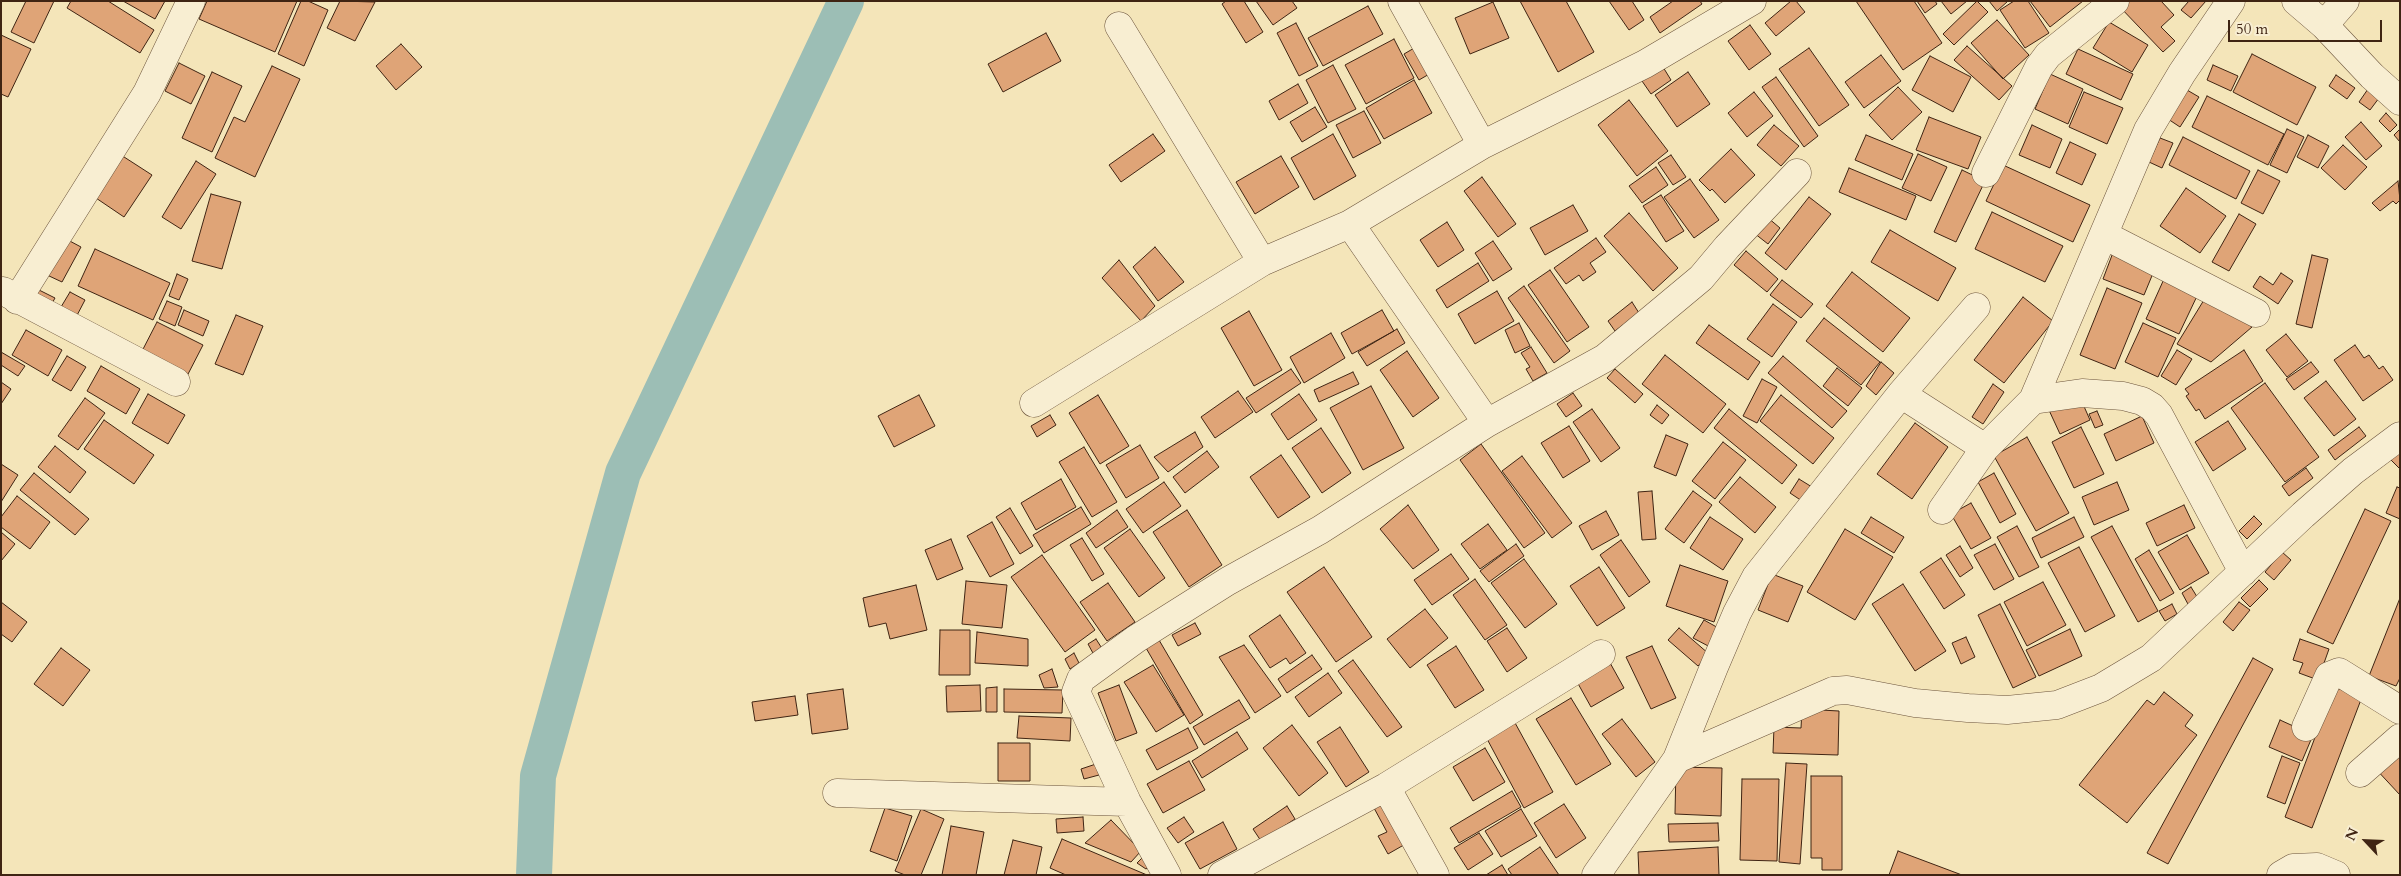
<!DOCTYPE html>
<style>
body{margin:0}
#map{position:relative;width:2401px;height:876px;overflow:hidden;background:#f4e5b9;font-family:Cardo,serif}
canvas{display:block}
.frame{position:absolute;inset:0;border:2px solid #3f2413;pointer-events:none}
.north{position:absolute;left:2341px;top:816px;width:50px;height:50px;-webkit-text-stroke:4px #f8eed2;paint-order:stroke;rotate:295deg;font-size:14px;font-weight:700;line-height:20px;text-align:center;color:#3f2413}
.north::after{content:'';display:block;margin:auto;width:18px;height:22px;background:#3f2413;clip-path:polygon(50% 0,100% 100%,50% 72%,0 100%)}
.scale{position:absolute;left:2228px;top:20px;width:154px;height:22px;box-sizing:border-box;border:2px solid #3f2413;border-top:0;padding-left:6px;font-size:15px;line-height:18px;white-space:nowrap;color:#3f2413;-webkit-text-stroke:4px #f8eed2;paint-order:stroke}
</style>
<div id="map">
<canvas width="2401" height="876"></canvas>
<div class="frame"></div>
<div class="north">N</div>
<div class="scale">50 m</div>
</div>
<script>
const ctx = document.querySelector('canvas').getContext('2d');
ctx.lineJoin = 'round';
function toPath(rows) {
  const path = new Path2D();
  for (const r of rows) {
    path.moveTo(r[0], r[1]);
    for (let i = 2; i < r.length; i += 2) path.lineTo(r[i], r[i + 1]);
  }
  return path;
}
function strokePath(path, color, width, dash) {
  ctx.strokeStyle = color;
  ctx.lineWidth = width;
  ctx.lineCap = dash ? 'butt' : 'round';
  ctx.setLineDash(dash || []);
  ctx.stroke(path);
}
function paint(path, color) {
  ctx.fillStyle = color;
  ctx.fill(path, 'evenodd');
}
strokePath(toPath([
 [534,875,538,776,623,473,846,1]
]), '#9cbeb5', 36);
const building = toPath([
 [26,1,54,1,34,43,11,32,26,1],
 [71,1,108,1,154,30,140,53,67,8,71,1],
 [123,1,165,1,155,19,123,1],
 [207,1,297,1,275,52,199,19,207,1],
 [301,1,308,1,328,10,304,66,278,54,301,1],
 [340,1,375,2,355,41,327,28,340,1],
 [1226,1,1244,1,1263,32,1246,43,1222,4,1226,1],
 [1256,1,1292,1,1297,8,1273,25,1256,1],
 [1520,1,1566,1,1594,52,1558,72,1520,1],
 [1609,1,1632,1,1644,20,1629,30,1609,1],
 [1673,1,1700,1,1702,4,1660,33,1650,17,1673,1],
 [1791,1,1796,1,1805,12,1776,36,1765,23,1791,1],
 [1856,1,1914,1,1942,43,1903,70,1856,1],
 [1917,1,1935,1,1937,4,1925,13,1917,1],
 [1941,1,1967,1,1951,14,1941,1],
 [1977,1,1988,12,1954,45,1943,34,1977,1],
 [1989,1,2008,1,1997,11,1989,1],
 [2014,1,2028,1,2049,33,2025,48,2000,10,2014,1],
 [2030,1,2083,1,2050,27,2030,1],
 [2121,1,2161,1,2174,15,2161,27,2175,41,2163,52,2118,5,2121,1],
 [2189,1,2206,1,2191,18,2181,10,2189,1],
 [1493,2,1509,38,1470,54,1455,18,1493,2],
 [1368,6,1383,34,1323,66,1308,38,1368,6],
 [1997,20,2029,55,2003,79,1971,43,1997,20],
 [2109,22,2148,45,2132,72,2093,48,2109,22],
 [1296,23,1318,66,1299,76,1277,33,1296,23],
 [1750,25,1771,54,1749,70,1728,41,1750,25],
 [1046,33,1061,61,1003,92,988,64,1046,33],
 [1,35,31,49,8,97,1,94,1,35],
 [1394,39,1414,78,1366,104,1345,65,1394,39],
 [401,44,422,67,396,90,376,66,401,44],
 [1967,46,2012,86,1999,100,1954,60,1967,46],
 [1416,47,1431,73,1419,80,1404,54,1416,47],
 [1809,48,1849,105,1819,126,1779,69,1809,48],
 [2078,49,2133,74,2121,100,2066,74,2078,49],
 [2252,54,2316,87,2297,125,2233,92,2252,54],
 [1881,55,1901,81,1864,108,1845,82,1881,55],
 [1930,56,1971,77,1953,112,1912,90,1930,56],
 [179,63,205,76,191,104,165,91,179,63],
 [1333,65,1356,109,1328,123,1306,80,1333,65],
 [2213,65,2238,76,2231,91,2207,80,2213,65],
 [272,66,300,79,255,177,215,158,234,117,245,122,272,66],
 [1663,67,1671,80,1651,94,1642,81,1663,67],
 [212,72,242,86,212,152,182,138,212,72],
 [1688,72,1710,104,1677,127,1655,95,1688,72],
 [2050,74,2083,89,2068,124,2035,109,2050,74],
 [2336,75,2355,88,2347,99,2329,86,2336,75],
 [1776,77,1818,136,1804,147,1762,87,1776,77],
 [1414,80,1432,113,1384,139,1366,108,1414,80],
 [1298,84,1308,103,1279,120,1269,101,1298,84],
 [1898,87,1922,112,1892,140,1869,115,1898,87],
 [2368,89,2379,98,2370,110,2359,102,2368,89],
 [2187,90,2199,97,2180,127,2168,119,2187,90],
 [1754,92,1773,116,1747,137,1728,113,1754,92],
 [2084,92,2123,108,2107,144,2069,127,2084,92],
 [2207,96,2284,134,2268,165,2192,127,2207,96],
 [1629,100,1668,151,1637,176,1598,125,1629,100],
 [1315,107,1327,127,1302,142,1290,122,1315,107],
 [1364,111,1381,143,1353,158,1336,125,1364,111],
 [2386,113,2397,125,2390,132,2379,121,2386,113],
 [1929,117,1981,137,1968,169,1916,150,1929,117],
 [2361,122,2382,146,2366,160,2345,137,2361,122],
 [1774,125,1799,146,1781,166,1757,145,1774,125],
 [2032,125,2062,139,2050,168,2019,155,2032,125],
 [2287,129,2304,137,2287,173,2270,165,2287,129],
 [2400,129,2400,142,2394,135,2400,129],
 [1153,134,1165,151,1121,182,1109,165,1153,134],
 [1333,134,1356,176,1314,200,1291,158,1333,134],
 [1866,135,1913,154,1902,180,1855,160,1866,135],
 [2308,135,2329,146,2318,168,2297,157,2308,135],
 [2183,137,2250,171,2236,199,2169,165,2183,137],
 [2160,138,2173,143,2162,168,2149,162,2160,138],
 [2070,142,2096,154,2082,185,2056,173,2070,142],
 [2343,145,2367,167,2345,190,2321,168,2343,145],
 [1731,149,1755,175,1725,203,1712,189,1710,191,1699,180,1731,149],
 [1918,154,1947,167,1931,201,1902,188,1918,154],
 [121,155,152,175,124,217,93,196,121,155],
 [1671,155,1686,177,1673,185,1658,163,1671,155],
 [1281,156,1299,187,1255,214,1236,182,1281,156],
 [196,161,216,174,181,229,162,217,196,161],
 [2003,165,2090,205,2073,242,1986,201,2003,165],
 [1656,167,1668,185,1642,203,1629,186,1656,167],
 [1849,168,1916,196,1906,220,1839,192,1849,168],
 [1962,170,1985,181,1956,242,1934,232,1962,170],
 [2258,170,2280,181,2263,214,2241,203,2258,170],
 [1482,177,1516,224,1498,237,1464,191,1482,177],
 [1690,179,1719,220,1694,238,1664,197,1690,179],
 [2398,181,2400,200,2396,204,2393,201,2380,211,2372,203,2398,181],
 [2186,188,2226,216,2200,253,2160,226,2186,188],
 [211,194,241,202,222,269,192,261,211,194],
 [1661,195,1684,231,1666,242,1643,206,1661,195],
 [1809,197,1831,214,1786,270,1765,253,1809,197],
 [1573,205,1588,231,1545,255,1530,228,1573,205],
 [1992,212,2063,246,2045,282,1975,249,1992,212],
 [1629,213,1678,268,1653,291,1604,236,1629,213],
 [2239,214,2256,224,2229,271,2212,262,2239,214],
 [1767,217,1780,228,1768,244,1754,233,1767,217],
 [1447,222,1464,250,1438,267,1420,240,1447,222],
 [1890,230,1956,268,1938,301,1871,262,1890,230],
 [1596,238,1606,252,1590,263,1596,272,1583,281,1579,275,1566,284,1554,268,1596,238],
 [66,239,81,247,62,282,47,275,66,239],
 [1493,241,1512,269,1493,281,1475,253,1493,241],
 [1155,247,1184,282,1158,301,1133,267,1155,247],
 [95,249,170,283,153,320,78,286,95,249],
 [2114,250,2156,266,2144,295,2103,279,2114,250],
 [1746,251,1778,279,1767,292,1734,265,1746,251],
 [2312,255,2328,259,2312,328,2296,324,2312,255],
 [1119,260,1155,306,1141,321,1102,278,1119,260],
 [1478,263,1489,281,1447,308,1436,290,1478,263],
 [1550,270,1589,327,1567,342,1528,285,1550,270],
 [1852,272,1910,318,1883,352,1826,306,1852,272],
 [2281,273,2293,281,2278,304,2253,287,2260,276,2273,285,2281,273],
 [177,274,188,279,179,300,169,296,177,274],
 [2164,279,2198,294,2179,334,2146,319,2164,279],
 [1782,280,1813,304,1801,318,1770,295,1782,280],
 [1524,286,1570,351,1554,363,1508,298,1524,286],
 [2107,288,2142,303,2115,369,2080,355,2107,288],
 [39,290,55,298,50,307,34,299,39,290],
 [1497,291,1514,321,1475,344,1458,314,1497,291],
 [70,292,85,300,74,321,58,312,70,292],
 [2207,295,2252,327,2211,362,2177,344,2207,295],
 [2023,297,2053,321,2004,383,1974,360,2023,297],
 [167,301,182,307,175,326,159,319,167,301],
 [1632,302,1639,313,1615,331,1608,321,1632,302],
 [1773,304,1797,322,1772,357,1747,339,1773,304],
 [184,310,209,321,203,336,178,325,184,310],
 [1382,310,1394,331,1352,354,1341,333,1382,310],
 [1249,311,1282,370,1254,386,1221,328,1249,311],
 [236,315,263,326,243,375,215,364,236,315],
 [1824,318,1880,362,1861,385,1806,341,1824,318],
 [157,322,203,345,186,378,140,355,157,322],
 [1519,323,1530,346,1515,353,1505,330,1519,323],
 [2143,323,2176,338,2158,377,2125,362,2143,323],
 [1709,325,1760,362,1748,380,1696,343,1709,325],
 [1397,329,1405,343,1367,366,1358,352,1397,329],
 [26,330,62,350,48,376,12,355,26,330],
 [1331,333,1345,358,1304,383,1290,357,1331,333],
 [2286,334,2308,361,2287,377,2266,350,2286,334],
 [2355,345,2364,358,2369,355,2379,369,2383,366,2393,380,2363,401,2334,360,2355,345],
 [1531,347,1547,373,1533,381,1526,369,1530,367,1521,353,1531,347],
 [2177,350,2192,359,2176,385,2161,376,2177,350],
 [2244,350,2263,381,2205,419,2199,409,2196,411,2186,396,2189,394,2185,389,2244,350],
 [1407,351,1439,398,1413,417,1380,370,1407,351],
 [1,352,25,366,18,376,1,365,1,352],
 [1665,355,1726,404,1703,433,1642,384,1665,355],
 [67,356,86,367,71,391,52,380,67,356],
 [1783,356,1847,411,1832,428,1768,373,1783,356],
 [1881,362,1894,373,1876,395,1866,386,1881,362],
 [2311,362,2319,372,2294,390,2286,379,2311,362],
 [101,366,140,389,126,414,87,391,101,366],
 [1837,368,1862,388,1848,406,1823,386,1837,368],
 [1291,369,1301,383,1256,413,1246,398,1291,369],
 [1615,369,1643,394,1635,403,1607,378,1615,369],
 [1353,372,1359,384,1319,402,1314,390,1353,372],
 [1762,379,1777,387,1757,423,1743,416,1762,379],
 [2326,381,2356,419,2334,436,2304,398,2326,381],
 [1,382,11,389,1,404,1,382],
 [2265,383,2319,457,2285,482,2231,408,2265,383],
 [1993,384,2004,392,1983,424,1972,417,1993,384],
 [1371,386,1404,448,1363,470,1330,408,1371,386],
 [1238,391,1253,412,1215,438,1201,417,1238,391],
 [1573,393,1582,406,1566,417,1557,404,1573,393],
 [148,394,185,415,168,444,132,423,148,394],
 [1299,394,1317,420,1288,440,1271,414,1299,394],
 [919,395,935,426,894,447,878,416,919,395],
 [1098,395,1129,446,1100,464,1069,413,1098,395],
 [1781,395,1834,438,1813,464,1760,421,1781,395],
 [2079,395,2090,420,2060,434,2048,408,2079,395],
 [85,398,105,413,78,450,58,436,85,398],
 [1657,405,1669,415,1662,424,1650,415,1657,405],
 [1592,409,1620,448,1601,462,1573,422,1592,409],
 [1729,409,1797,465,1782,484,1714,428,1729,409],
 [2097,411,2103,425,2095,428,2089,414,2097,411],
 [1050,415,1056,425,1037,437,1031,426,1050,415],
 [2142,416,2154,443,2116,461,2104,434,2142,416],
 [104,420,154,455,134,484,84,449,104,420],
 [2228,421,2246,449,2213,471,2195,442,2228,421],
 [1915,423,1948,447,1912,499,1877,474,1915,423],
 [1569,426,1590,461,1563,478,1541,443,1569,426],
 [2081,427,2104,474,2074,488,2052,442,2081,427],
 [2359,427,2366,436,2335,460,2328,450,2359,427],
 [1321,428,1351,473,1322,493,1292,448,1321,428],
 [1195,432,1203,447,1168,472,1154,457,1195,432],
 [1666,435,1688,444,1676,476,1654,467,1666,435],
 [2027,437,2069,513,2036,531,1994,456,2027,437],
 [1723,442,1746,460,1715,499,1692,481,1723,442],
 [1481,444,1545,533,1524,548,1460,460,1481,444],
 [1140,445,1159,478,1126,498,1106,465,1140,445],
 [55,446,86,472,70,493,38,467,55,446],
 [1084,447,1117,502,1092,517,1059,462,1084,447],
 [1207,451,1219,467,1185,493,1173,477,1207,451],
 [2400,452,2400,469,2390,459,2400,452],
 [1281,455,1310,497,1278,518,1250,477,1281,455],
 [1522,456,1572,523,1552,538,1502,471,1522,456],
 [1,464,18,475,1,502,1,464],
 [2306,468,2313,478,2289,496,2282,486,2306,468],
 [34,473,89,519,75,535,20,490,34,473],
 [1994,473,2016,514,2000,523,1978,482,1994,473],
 [1740,477,1776,507,1755,533,1719,502,1740,477],
 [1061,479,1076,507,1036,530,1021,503,1061,479],
 [1799,479,1812,487,1802,501,1790,493,1799,479],
 [1164,482,1181,506,1143,533,1126,509,1164,482],
 [2117,482,2129,510,2094,525,2082,497,2117,482],
 [2397,487,2400,488,2400,519,2386,513,2397,487],
 [1652,491,1656,539,1642,540,1638,492,1652,491],
 [1693,491,1712,505,1684,543,1665,529,1693,491],
 [17,496,50,522,30,549,1,527,1,517,17,496],
 [1971,503,1991,538,1971,549,1951,514,1971,503],
 [1408,505,1439,550,1413,569,1380,529,1408,505],
 [2184,505,2195,528,2157,546,2146,523,2184,505],
 [1081,507,1091,524,1044,553,1033,535,1081,507],
 [1010,508,1033,546,1020,554,996,517,1010,508],
 [2365,509,2391,521,2333,644,2307,632,2365,509],
 [1117,510,1128,527,1096,548,1086,533,1117,510],
 [1187,510,1222,565,1189,587,1153,532,1187,510],
 [1606,511,1619,535,1592,550,1579,526,1606,511],
 [2254,516,2262,524,2247,539,2239,531,2254,516],
 [1710,517,1743,539,1723,570,1690,548,1710,517],
 [1871,517,1904,537,1894,553,1861,533,1871,517],
 [2074,517,2084,537,2041,558,2032,538,2074,517],
 [992,522,1014,564,990,577,967,536,992,522],
 [1488,524,1507,550,1480,569,1461,544,1488,524],
 [2017,526,2039,567,2019,577,1997,537,2017,526],
 [2112,526,2158,611,2138,622,2091,537,2112,526],
 [1130,529,1165,578,1139,597,1104,548,1130,529],
 [1845,529,1893,557,1855,620,1807,592,1845,529],
 [1,532,15,544,1,561,1,532],
 [2187,535,2209,573,2180,590,2158,552,2187,535],
 [1082,538,1104,574,1092,581,1070,545,1082,538],
 [951,539,963,569,937,580,925,550,951,539],
 [1621,540,1650,582,1629,597,1600,555,1621,540],
 [1516,544,1524,556,1489,582,1480,571,1516,544],
 [1995,544,2014,579,1994,590,1974,555,1995,544],
 [1960,546,1973,568,1960,577,1946,555,1960,546],
 [2079,547,2115,616,2085,632,2048,563,2079,547],
 [2149,550,2174,593,2160,601,2135,559,2149,550],
 [2282,552,2291,560,2274,580,2265,572,2282,552],
 [1451,554,1469,579,1432,605,1414,580,1451,554],
 [1042,555,1095,630,1065,652,1011,577,1042,555],
 [1941,558,1965,595,1944,609,1920,572,1941,558],
 [1524,559,1557,604,1525,628,1491,583,1524,559],
 [1680,565,1728,581,1714,622,1666,606,1680,565],
 [1324,567,1372,637,1336,662,1287,592,1324,567],
 [1599,567,1625,608,1597,626,1570,586,1599,567],
 [1772,574,1803,586,1788,622,1758,610,1772,574],
 [1475,579,1507,625,1485,640,1453,595,1475,579],
 [2259,580,2268,589,2250,607,2241,598,2259,580],
 [966,581,1007,585,1002,628,962,624,966,581],
 [2043,582,2066,625,2027,646,2004,602,2043,582],
 [1108,583,1135,622,1107,641,1080,602,1108,583],
 [1903,584,1946,651,1915,671,1872,604,1903,584],
 [916,585,927,630,890,639,886,623,869,627,863,598,916,585],
 [2191,587,2199,600,2189,606,2182,593,2191,587],
 [2400,598,2400,678,2396,686,2369,676,2400,598],
 [1,602,27,622,12,642,1,634,1,602],
 [2239,602,2250,610,2233,631,2223,622,2239,602],
 [2000,604,2036,677,2013,688,1978,615,2000,604],
 [2172,604,2177,614,2165,621,2159,611,2172,604],
 [1425,609,1448,638,1410,668,1387,639,1425,609],
 [1280,615,1306,653,1290,664,1286,658,1270,668,1249,636,1280,615],
 [1704,620,1722,630,1712,648,1693,638,1704,620],
 [1195,623,1201,634,1178,646,1172,635,1195,623],
 [1507,628,1527,658,1507,672,1487,641,1507,628],
 [1679,628,1709,654,1698,666,1668,640,1679,628],
 [2070,629,2082,656,2039,676,2026,650,2070,629],
 [940,630,970,630,970,675,939,675,940,630],
 [977,632,1028,639,1028,666,975,663,977,632],
 [1966,637,1975,657,1961,664,1952,643,1966,637],
 [1096,639,1103,650,1094,655,1088,644,1096,639],
 [2300,639,2329,649,2318,680,2299,673,2303,663,2293,660,2300,639],
 [1159,640,1203,715,1190,724,1146,648,1159,640],
 [1244,645,1281,696,1255,713,1219,657,1244,645],
 [1456,646,1484,690,1455,708,1427,665,1456,646],
 [1652,646,1676,698,1651,709,1626,657,1652,646],
 [61,648,90,670,63,706,34,684,61,648],
 [1074,653,1079,663,1070,669,1065,659,1074,653],
 [1312,655,1322,669,1287,693,1278,679,1312,655],
 [2253,658,2273,669,2168,864,2147,853,2253,658],
 [1353,660,1402,727,1387,737,1338,671,1353,660],
 [1609,661,1624,688,1591,707,1576,680,1609,661],
 [1153,665,1184,715,1156,732,1124,682,1153,665],
 [1052,669,1058,687,1044,688,1039,675,1052,669],
 [1328,673,1342,693,1309,717,1295,697,1328,673],
 [980,685,981,711,947,712,946,686,980,685],
 [1119,685,1137,733,1116,741,1098,693,1119,685],
 [997,687,997,712,986,712,986,688,997,687],
 [2334,687,2362,697,2312,828,2285,817,2334,687],
 [843,689,848,729,812,734,807,694,843,689],
 [1004,689,1063,690,1062,713,1004,712,1004,689],
 [2164,692,2193,715,2185,726,2197,735,2127,823,2079,785,2147,700,2154,705,2164,692],
 [795,696,798,715,755,721,752,702,795,696],
 [1571,698,1611,764,1576,785,1536,719,1571,698],
 [1239,700,1250,718,1204,745,1193,727,1239,700],
 [1802,709,1839,711,1838,755,1773,753,1774,727,1801,728,1802,709],
 [1019,716,1071,718,1070,741,1017,738,1019,716],
 [1622,719,1655,762,1636,777,1602,734,1622,719],
 [2280,720,2313,735,2302,761,2269,747,2280,720],
 [1514,721,1553,792,1524,808,1486,737,1514,721],
 [1292,725,1328,773,1299,796,1263,748,1292,725],
 [1340,727,1369,772,1346,787,1317,742,1340,727],
 [1188,728,1198,748,1157,770,1146,750,1188,728],
 [1237,732,1248,749,1202,778,1192,761,1237,732],
 [998,743,1030,743,1030,781,998,781,998,743],
 [2400,743,2400,795,2374,767,2400,743],
 [1485,748,1505,782,1473,801,1453,767,1485,748],
 [2282,756,2300,763,2285,804,2267,797,2282,756],
 [1189,761,1205,790,1163,813,1147,784,1189,761],
 [1786,763,1807,764,1800,864,1779,862,1786,763],
 [1096,764,1099,775,1084,779,1081,769,1096,764],
 [1676,767,1722,768,1721,816,1675,814,1676,767],
 [1811,776,1842,776,1842,870,1822,870,1822,858,1811,858,1811,776],
 [1742,779,1779,779,1777,861,1740,860,1742,779],
 [1512,791,1521,807,1459,843,1450,828,1512,791],
 [1386,801,1409,842,1388,854,1378,836,1387,832,1374,808,1386,801],
 [1564,804,1586,838,1556,858,1534,823,1564,804],
 [1287,806,1295,819,1261,841,1253,829,1287,806],
 [885,808,912,816,897,861,870,851,885,808],
 [921,809,944,819,921,875,905,875,895,871,921,809],
 [1521,809,1537,836,1501,857,1485,831,1521,809],
 [1083,817,1084,831,1057,833,1056,819,1083,817],
 [1184,817,1194,832,1178,843,1167,828,1184,817],
 [1111,820,1141,851,1131,862,1085,843,1111,820],
 [1223,822,1237,849,1200,869,1185,843,1223,822],
 [1718,823,1719,841,1669,842,1668,824,1718,823],
 [951,826,984,832,976,875,942,875,951,826],
 [1479,833,1493,854,1468,870,1454,848,1479,833],
 [1062,839,1147,875,1066,875,1050,868,1062,839],
 [1013,840,1042,847,1036,875,1004,875,1013,840],
 [1540,847,1559,875,1512,875,1508,869,1540,847],
 [1718,847,1719,875,1639,875,1638,852,1718,847],
 [1898,851,1962,875,1889,875,1898,851],
 [1145,855,1150,866,1146,869,1137,863,1145,855],
 [1502,865,1508,875,1486,875,1502,865]
]);
paint(building, '#dfa477');
strokePath(building, '#3f2413', 1);
const minor = toPath([
 [1402,1,1482,145],
 [2296,1,2324,25,2372,76,2400,101],
 [2324,25,2345,1],
 [1119,26,1262,262],
 [1986,173,2039,67,2048,55,2115,1],
 [1350,224,1487,423],
 [2104,235,2256,313],
 [3,291,176,382],
 [17,300,147,93,191,1],
 [1901,394,1985,448],
 [2033,400,2082,393,2123,396,2142,401,2152,407,2159,415,2243,572],
 [1034,403,1262,262,1350,224,1482,145,1645,64,1752,1],
 [1942,510,1985,448,2033,400,2148,130,2182,73,2231,1],
 [2306,727,2329,676,2339,672,2400,710],
 [1677,759,1833,691,1847,690,1915,703,1968,708,2007,710,2057,705,2101,688,2151,658,2303,515,2353,471,2400,436],
 [2360,773,2400,738],
 [1386,787,1435,875],
 [837,793,1127,802],
 [1167,875,1127,802,1076,692,1081,679,1136,639,1228,581,1320,530,1487,423,1605,358,1701,278,1727,247,1797,173],
 [1222,875,1386,787,1601,654],
 [1596,875,1677,759,1714,667,1737,613,1756,577,1901,394,1976,307],
 [2281,875,2293,868,2317,867,2336,875]
]);
strokePath(minor, '#6c543c', 29);
strokePath(minor, '#f8eed2', 28);
</script>
